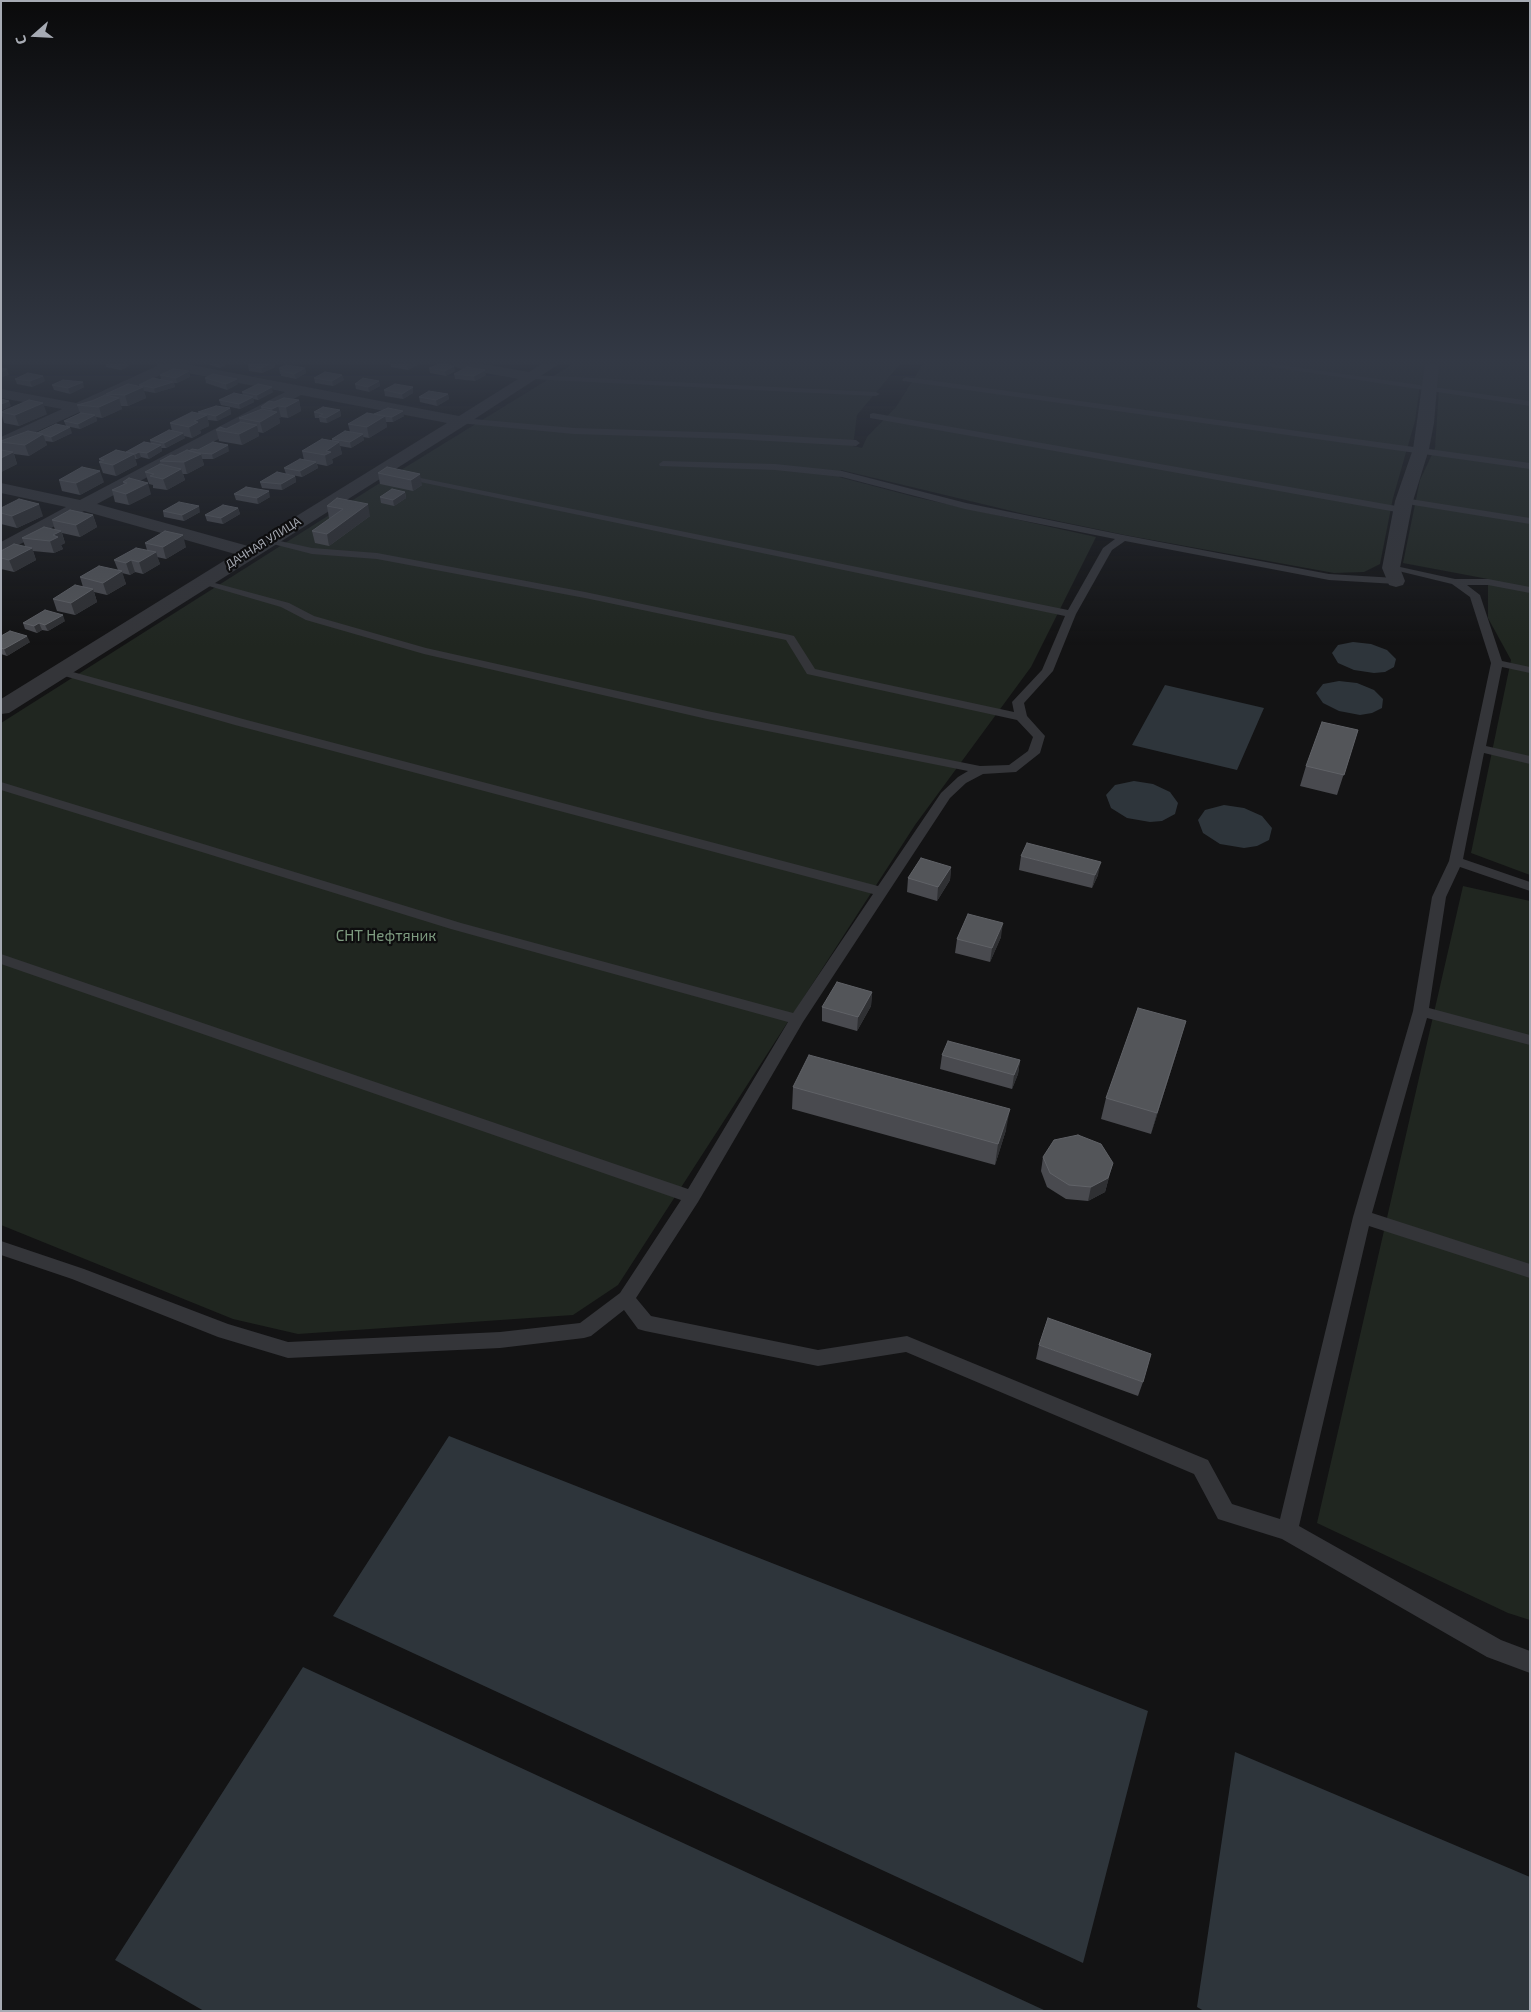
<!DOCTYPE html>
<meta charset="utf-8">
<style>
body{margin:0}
#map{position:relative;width:1531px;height:2012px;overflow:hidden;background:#131314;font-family:"Exo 2",sans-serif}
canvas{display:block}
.frame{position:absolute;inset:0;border:2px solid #a6aab3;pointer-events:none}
.north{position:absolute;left:10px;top:10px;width:50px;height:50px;-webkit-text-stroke:4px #0e0e0f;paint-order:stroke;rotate:251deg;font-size:14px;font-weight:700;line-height:20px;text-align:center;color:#a6aab3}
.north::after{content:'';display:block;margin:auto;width:18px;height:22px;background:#a6aab3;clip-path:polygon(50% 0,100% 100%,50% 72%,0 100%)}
</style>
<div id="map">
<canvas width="1531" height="2012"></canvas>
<div class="frame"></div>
<div class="north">С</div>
</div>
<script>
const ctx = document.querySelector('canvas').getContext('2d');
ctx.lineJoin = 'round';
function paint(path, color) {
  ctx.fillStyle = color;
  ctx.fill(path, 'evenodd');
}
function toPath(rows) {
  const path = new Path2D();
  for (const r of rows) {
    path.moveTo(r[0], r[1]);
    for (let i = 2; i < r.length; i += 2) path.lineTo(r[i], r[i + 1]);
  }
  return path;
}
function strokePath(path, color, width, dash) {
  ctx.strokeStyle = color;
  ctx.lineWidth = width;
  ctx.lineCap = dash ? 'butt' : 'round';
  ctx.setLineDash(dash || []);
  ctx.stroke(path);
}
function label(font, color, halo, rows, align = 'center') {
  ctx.font = font + ' "Exo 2",sans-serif';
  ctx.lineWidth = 4.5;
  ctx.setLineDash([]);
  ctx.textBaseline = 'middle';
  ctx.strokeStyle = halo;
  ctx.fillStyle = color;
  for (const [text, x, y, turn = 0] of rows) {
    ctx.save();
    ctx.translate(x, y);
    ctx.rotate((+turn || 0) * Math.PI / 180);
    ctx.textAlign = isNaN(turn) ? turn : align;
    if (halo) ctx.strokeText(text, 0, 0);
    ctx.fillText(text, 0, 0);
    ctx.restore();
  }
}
paint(toPath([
 [573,364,900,364,857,415,853,446,862,448,867,437,896,407,923,364,1530,364,1530,875,1471,853,1511,660,1488,618,1488,579,1403,563,1420,480,1435,448,1439,388,1420,385,1415,421,1393,498,1380,564,1364,572,1334,573,1125,535,1024,514,841,470,839,477,915,497,1096,537,1031,667,915,825,618,1285,573,1315,298,1334,233,1319,1,1225,1,723,375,486],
 [1463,886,1530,901,1530,1620,1508,1613,1317,1523]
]), '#202620');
paint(toPath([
 [1353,642,1371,644,1387,650,1396,659,1394,667,1385,672,1374,673,1354,670,1338,663,1332,653,1338,645],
 [1339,681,1357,683,1374,690,1383,699,1382,708,1372,713,1360,715,1339,711,1323,703,1316,693,1323,684],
 [1165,685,1264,708,1237,770,1132,745],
 [1134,781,1153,784,1170,792,1178,803,1175,814,1162,821,1150,822,1127,818,1111,808,1106,795,1115,785],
 [1224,805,1244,808,1262,816,1272,828,1269,840,1257,846,1244,848,1220,844,1203,833,1198,820,1205,810],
 [449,1436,1148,1711,1083,1963,333,1616],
 [303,1667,1046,2011,204,2011,115,1960],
 [1235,1752,1530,1877,1530,2011,1204,2011,1197,2007]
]), '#2e353b');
paint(toPath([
 [1253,364,1274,364,1530,401,1530,406,1253,364],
 [532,375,876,392,880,394,876,396,529,379,529,375,532,375],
 [906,377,1530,463,1530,469,903,381,902,379,906,377],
 [873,413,1402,507,1407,510,1402,513,870,418,870,414,873,413],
 [462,418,574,428,734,433,856,440,860,443,856,446,734,439,574,434,459,423,458,421,462,418],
 [663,461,775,464,842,471,966,503,1123,535,1329,574,1396,578,1401,581,1396,584,1329,580,1125,541,1112,550,1076,614,1053,671,1024,703,1027,716,1045,736,1040,753,1016,772,983,774,966,783,950,798,803,1022,698,1202,636,1298,651,1316,818,1350,907,1336,1208,1460,1232,1504,1280,1519,1353,1217,1413,1011,1432,897,1449,861,1491,663,1470,597,1452,584,1386,568,1391,565,1455,579,1488,579,1530,587,1530,593,1488,585,1467,585,1480,595,1502,661,1530,667,1530,673,1502,667,1486,746,1530,756,1530,764,1484,753,1463,859,1530,882,1530,891,1460,867,1446,897,1429,1008,1530,1035,1530,1045,1427,1018,1372,1213,1530,1264,1530,1278,1369,1226,1299,1526,1501,1640,1530,1651,1530,1673,1487,1657,1282,1539,1218,1519,1194,1474,906,1352,818,1366,645,1331,638,1329,624,1310,591,1336,584,1338,500,1348,288,1358,218,1337,72,1279,1,1255,1,1241,84,1269,228,1324,288,1342,500,1332,580,1323,620,1293,681,1200,1,964,1,954,688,1189,788,1022,451,929,1,790,1,782,461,923,793,1013,873,894,235,725,54,673,52,671,58,668,62,669,243,719,878,886,941,793,958,777,968,771,707,719,424,654,306,620,281,607,195,582,200,579,289,603,314,616,426,648,707,711,980,766,1009,765,1028,751,1033,737,1017,720,807,674,786,640,585,598,377,559,312,554,261,541,266,538,312,548,377,553,585,592,790,635,794,636,815,669,1014,712,1012,702,1042,670,1065,616,396,477,401,474,1068,610,1103,548,1115,539,965,509,842,477,775,470,660,466,659,464,663,461],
 [1404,498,1530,518,1530,524,1401,503,1399,501,1404,498]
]), '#343539');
paint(toPath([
 [156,364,186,364,459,416,518,379,458,368,451,364,483,364,529,372,542,364,559,364,467,424,9,713,1,714,1,699,235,554,84,511,1,554,1,542,66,507,1,493,1,483,80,500,285,392,172,370,1,448,1,437,62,409,1,398,1,389,76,403,157,366,156,364],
 [301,395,447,423,248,546,97,504,301,395],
 [1425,364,1439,364,1434,423,1429,449,1413,501,1400,568,1405,581,1403,585,1396,587,1389,585,1382,568,1395,501,1413,449,1425,364]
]), '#343539');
paint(toPath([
 [106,364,128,364,129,366,121,370,106,367],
 [208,364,227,364,220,368],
 [250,364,275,364,275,367,262,373,249,371,248,365],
 [391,364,419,364,408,370,391,367],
 [279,368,305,368,306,373,296,379,281,376,281,374,280,374],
 [429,368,455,371,446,376,430,373],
 [189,371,190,377,177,383,174,383,175,387,155,393,144,391,146,398,128,406,121,406,122,409,102,418,96,417,97,421,80,429,66,426,64,421,80,413,77,405,107,395,106,394,139,386,139,385,161,380,160,375],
 [454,374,486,375,475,381,455,379],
 [342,375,344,380,333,386,315,383,314,378],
 [43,376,45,381,32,387,17,384,15,379],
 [205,378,238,384,227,390,206,383],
 [379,381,380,386,369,392,356,389,355,384],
 [52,385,84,387,70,394,54,390],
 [384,390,413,393,403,399,385,396],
 [242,392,273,392,258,400,253,399,254,402,240,409,221,405,219,400,243,395],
 [448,394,449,399,437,406,420,402,419,397],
 [299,400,301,411,288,418,281,417,279,418,280,423,263,433,258,432,259,436,242,445,219,441,216,430,226,429,240,422,239,418,262,409,261,407,274,402],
 [230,408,231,414,217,421,208,420,209,426,200,430,201,433,192,438,184,436,185,438,166,448,161,448,162,451,149,459,141,457,137,459,135,459,137,465,116,476,103,473,99,462,100,461,99,459,116,450,135,454,151,444,150,440,172,431,170,423,198,413],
 [340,410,341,416,327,423,320,422,319,418,315,418,314,412],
 [1,412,47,414,19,426,4,423],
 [374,414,404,416,393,422,386,422,387,427,369,438,363,437,364,440,351,448,340,446,342,454,332,459,333,463,327,466,317,464,318,468,302,477,286,474,284,468,304,460,302,451,332,441,332,439,350,432,348,424],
 [37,433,72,433,53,442,45,441,47,445,29,456,14,454,17,464,1,472,1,441],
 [198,450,229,451,213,459,202,459,204,465,187,474,183,474,185,480,167,490,153,488,153,485,149,484,145,472,161,465,160,461,189,451],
 [387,467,422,485,413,491,380,484,378,473],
 [295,476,296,482,282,490,262,488,260,482],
 [129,478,151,494,129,505,115,502,112,490,124,484,123,482],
 [59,480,104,482,80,495,62,491],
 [405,492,406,498,394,506,381,503,380,497],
 [234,494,270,497,258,504,236,500],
 [337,498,370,516,329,546,315,543,312,531,331,518,329,518,327,506],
 [1,508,43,516,17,528,1,524],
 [238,508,240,514,223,524,207,521,205,515],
 [163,511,200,512,184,521,164,517],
 [93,515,97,527,80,537,62,533,65,543,61,545,63,549,54,553,33,551,36,560,14,572,1,569,1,551,25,546,22,538,55,530,52,520],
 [145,543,186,547,166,559,157,557,160,564,143,574,135,572,130,575,122,573,126,584,107,595,94,592,97,602,75,615,57,611,53,599,83,587,80,577,118,570,114,560,147,550],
 [65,621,48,631,42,630,37,633,25,629,23,623],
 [1,636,30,642,7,656,1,654],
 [1358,730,1337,795,1300,786,1306,766],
 [1021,856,1098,875,1092,888,1019,870],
 [951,867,950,880,937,901,907,892,908,878],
 [1001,937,990,962,955,953,957,939],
 [872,992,871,1006,857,1031,822,1021,822,1007],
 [1180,1042,1151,1134,1101,1119,1106,1098],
 [942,1055,1020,1060,1018,1074,1012,1089,940,1069],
 [793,1087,1006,1130,995,1165,792,1109],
 [1043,1157,1109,1177,1105,1192,1088,1201,1066,1199,1047,1187,1041,1171],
 [1039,1345,1143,1382,1138,1396,1036,1359]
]), '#494a4f');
paint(toPath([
 [128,364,129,366,121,370,119,365],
 [219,364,227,364,220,368],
 [269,364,275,364,275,367,262,373,261,368],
 [409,364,419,364,408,370,407,365],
 [454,366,455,371,446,376,445,371],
 [305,368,306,373,296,379,294,374],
 [7,369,9,375,1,378,1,372],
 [485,370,486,375,475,381,474,376],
 [189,371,190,377,177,383,176,378],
 [342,375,344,380,333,386,332,381],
 [43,376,45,381,32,387,30,381],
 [237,379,238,384,227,390,226,384],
 [379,381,380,386,369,392,368,387],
 [83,382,84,387,70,394,68,388],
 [173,382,175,387,155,393,154,388],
 [143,387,146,398,128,406,125,395],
 [272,387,273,392,258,400,257,395],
 [413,387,413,393,403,399,402,394],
 [448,394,449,399,437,406,436,400],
 [253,397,254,402,240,409,239,404],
 [119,398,122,409,102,418,99,407],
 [299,400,301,411,288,418,286,407],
 [9,401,11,406,1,411,1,404],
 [43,403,47,414,19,426,15,415],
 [278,406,281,417,279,418,280,423,263,433,260,422,273,414,272,409],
 [230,408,231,414,217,421,216,416],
 [340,410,341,416,327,423,326,418],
 [403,411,404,416,393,422,392,417],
 [95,415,97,421,80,429,78,424],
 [207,415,209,426,200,430,201,433,192,438,189,427,194,421],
 [385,416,387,427,369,438,367,427],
 [257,425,259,436,242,445,239,434],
 [70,427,72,433,53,442,51,437],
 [183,433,185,438,166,448,164,443],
 [43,434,47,445,29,456,25,445],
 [363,434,364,440,351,448,350,442],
 [339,442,342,454,332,459,333,463,327,466,325,455,326,451],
 [161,445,162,451,149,459,147,453],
 [228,445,229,451,213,459,212,454],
 [13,452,17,464,1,472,1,458],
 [139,452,141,457,137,459,135,454],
 [134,454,137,465,116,476,113,465],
 [201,454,204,465,187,474,184,462],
 [316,462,318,468,302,477,300,471],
 [181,469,185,480,167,490,163,479],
 [100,471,104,482,80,495,76,483],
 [420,474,422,485,413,491,411,480],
 [295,476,296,482,282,490,281,484],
 [148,483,151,494,129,505,126,494],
 [269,491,270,497,258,504,257,498],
 [405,492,406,498,394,506,393,500],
 [39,504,43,516,17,528,12,516],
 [368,504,370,516,329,546,327,534],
 [199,506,200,512,184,521,182,515],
 [238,508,240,514,223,524,221,518],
 [93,515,97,527,80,537,76,525],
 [61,531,65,543,61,545,63,549,54,553,50,541,53,535],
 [183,535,186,547,166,559,163,547],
 [32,548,36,560,14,572,9,560],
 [156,552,160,564,143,574,139,562],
 [131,560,135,572,130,575,126,563],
 [122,571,126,584,107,595,103,583],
 [93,589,97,602,75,615,71,603],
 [63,615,65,621,48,631,45,625],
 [39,623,42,630,37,633,34,626],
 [27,636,30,642,7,656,4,649],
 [1101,862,1098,875,1092,888,1095,875],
 [951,867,950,880,937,901,938,887],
 [1003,923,1001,937,990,962,992,948],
 [872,992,871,1006,857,1031,858,1017],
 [1186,1021,1180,1042,1151,1134,1157,1113],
 [1020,1060,1018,1074,1012,1089,1014,1075],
 [1010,1109,1006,1130,995,1165,998,1144],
 [1113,1163,1105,1192,1088,1201,1091,1187]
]), '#2f3033');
const building = toPath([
 [250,364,269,364,261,368,248,365,250,364],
 [439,364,446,364,454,366,445,371,429,368,439,364],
 [286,365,305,368,294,374,280,371,284,369,279,368,286,365],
 [467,367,485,370,474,376,454,374,467,367],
 [1,368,7,369,1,372,1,368],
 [173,369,189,371,176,378,160,375,173,369],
 [325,372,342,375,332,381,314,378,325,372],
 [28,373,43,376,30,381,15,379,28,373],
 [213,374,237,379,226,384,205,378,213,374],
 [153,378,173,382,154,388,139,385,153,378],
 [363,378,379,381,368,387,355,384,363,378],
 [63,380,83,382,68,388,52,385,63,380],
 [128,384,143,387,125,395,106,394,128,384],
 [258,384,272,387,257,395,242,392,258,384],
 [395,384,413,387,402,394,384,390,395,384],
 [429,391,448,394,436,400,419,397,429,391],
 [234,393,253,397,239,404,219,400,234,393],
 [105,395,119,398,99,407,77,405,92,401,105,395],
 [284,398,299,400,286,407,278,406,272,409,261,407,269,401,274,402,284,398],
 [1,399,9,401,1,404,1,399],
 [29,400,43,403,15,415,1,412,29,400],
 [216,406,230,408,216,416,198,412,216,406],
 [323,407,340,410,326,418,319,416,323,414,314,412,323,407],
 [388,408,403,411,392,417,385,416,374,414,388,408],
 [262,409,277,412,260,422,239,418,262,409],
 [192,412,207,415,194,421,198,422,189,427,170,423,192,412],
 [81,413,95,415,78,424,64,421,81,413],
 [367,413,385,416,367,427,348,424,367,413],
 [240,422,257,425,239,434,216,430,220,427,226,429,240,422],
 [56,424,70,427,51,437,37,433,56,424],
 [169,430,183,433,164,443,150,440,169,430],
 [28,431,43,434,25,445,1,442,1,441,28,431],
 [345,431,363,434,350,442,332,439,345,431],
 [322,439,339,442,326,451,331,452,325,455,302,451,322,439],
 [144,442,161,445,147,453,139,452,135,454,126,452,144,442],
 [213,442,228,445,212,454,199,453,189,451,192,449,198,450,213,442],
 [1,450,13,452,1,458,1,450],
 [116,450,134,454,113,465,99,462,104,460,99,459,116,450],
 [187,450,201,454,184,462,160,461,171,455,175,456,187,450],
 [300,459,316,462,300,471,284,468,300,459],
 [160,464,181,469,163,479,150,476,154,474,145,472,160,464],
 [82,467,100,471,76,483,59,480,82,467],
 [387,467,420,474,411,480,378,473,387,467],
 [277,472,295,476,281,484,260,482,277,472],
 [129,478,148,483,126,494,112,490,127,483,123,482,129,478],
 [246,487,269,491,257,498,234,494,246,487],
 [392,489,405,492,393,500,380,497,392,489],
 [337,498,368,504,327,534,312,531,343,509,327,506,337,498],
 [19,499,39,504,12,516,1,513,1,508,19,499],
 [179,502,199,506,182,515,163,511,179,502],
 [223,505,238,508,221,518,205,515,223,505],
 [70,510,93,515,76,525,52,520,70,510],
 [44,527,61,531,53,535,58,537,50,541,22,538,44,527],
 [165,531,183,535,163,547,145,543,165,531],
 [14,544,32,548,9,560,1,558,1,551,14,544],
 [136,548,156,552,139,562,131,560,126,563,114,560,136,548],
 [99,566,122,571,103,583,80,577,99,566],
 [75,585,93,589,71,603,53,599,75,585],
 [45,610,63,615,45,625,39,623,34,626,23,623,45,610],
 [10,631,27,636,4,649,1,648,1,636,10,631],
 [1322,722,1358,730,1344,775,1306,766,1322,722],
 [1027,843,1101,862,1095,875,1021,856,1027,843],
 [921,858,951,867,938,887,908,878,921,858],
 [968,914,1003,923,992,948,957,939,968,914],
 [837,982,872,992,858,1017,822,1007,837,982],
 [1138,1008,1186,1021,1157,1113,1106,1098,1138,1008],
 [948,1041,1020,1060,1014,1075,942,1055,948,1041],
 [809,1055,1010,1109,998,1144,793,1087,809,1055],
 [1078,1135,1101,1144,1113,1163,1108,1178,1091,1187,1069,1185,1050,1173,1043,1157,1054,1140,1078,1135],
 [1048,1318,1151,1354,1143,1382,1039,1345,1048,1318]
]);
paint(building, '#535559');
strokePath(building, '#606267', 1);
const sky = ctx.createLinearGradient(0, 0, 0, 646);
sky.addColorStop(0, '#0a0a0b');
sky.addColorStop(0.56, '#333945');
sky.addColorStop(1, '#33394500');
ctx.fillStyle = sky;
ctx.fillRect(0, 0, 1531, 646);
label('12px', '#a6aab3', '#0e0e0f', [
 ["ДАЧНАЯ УЛИЦА",263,543,-32]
]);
label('15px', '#7f9c81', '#0e0e0f', [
 ["СНТ Нефтяник",386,936]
]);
</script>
